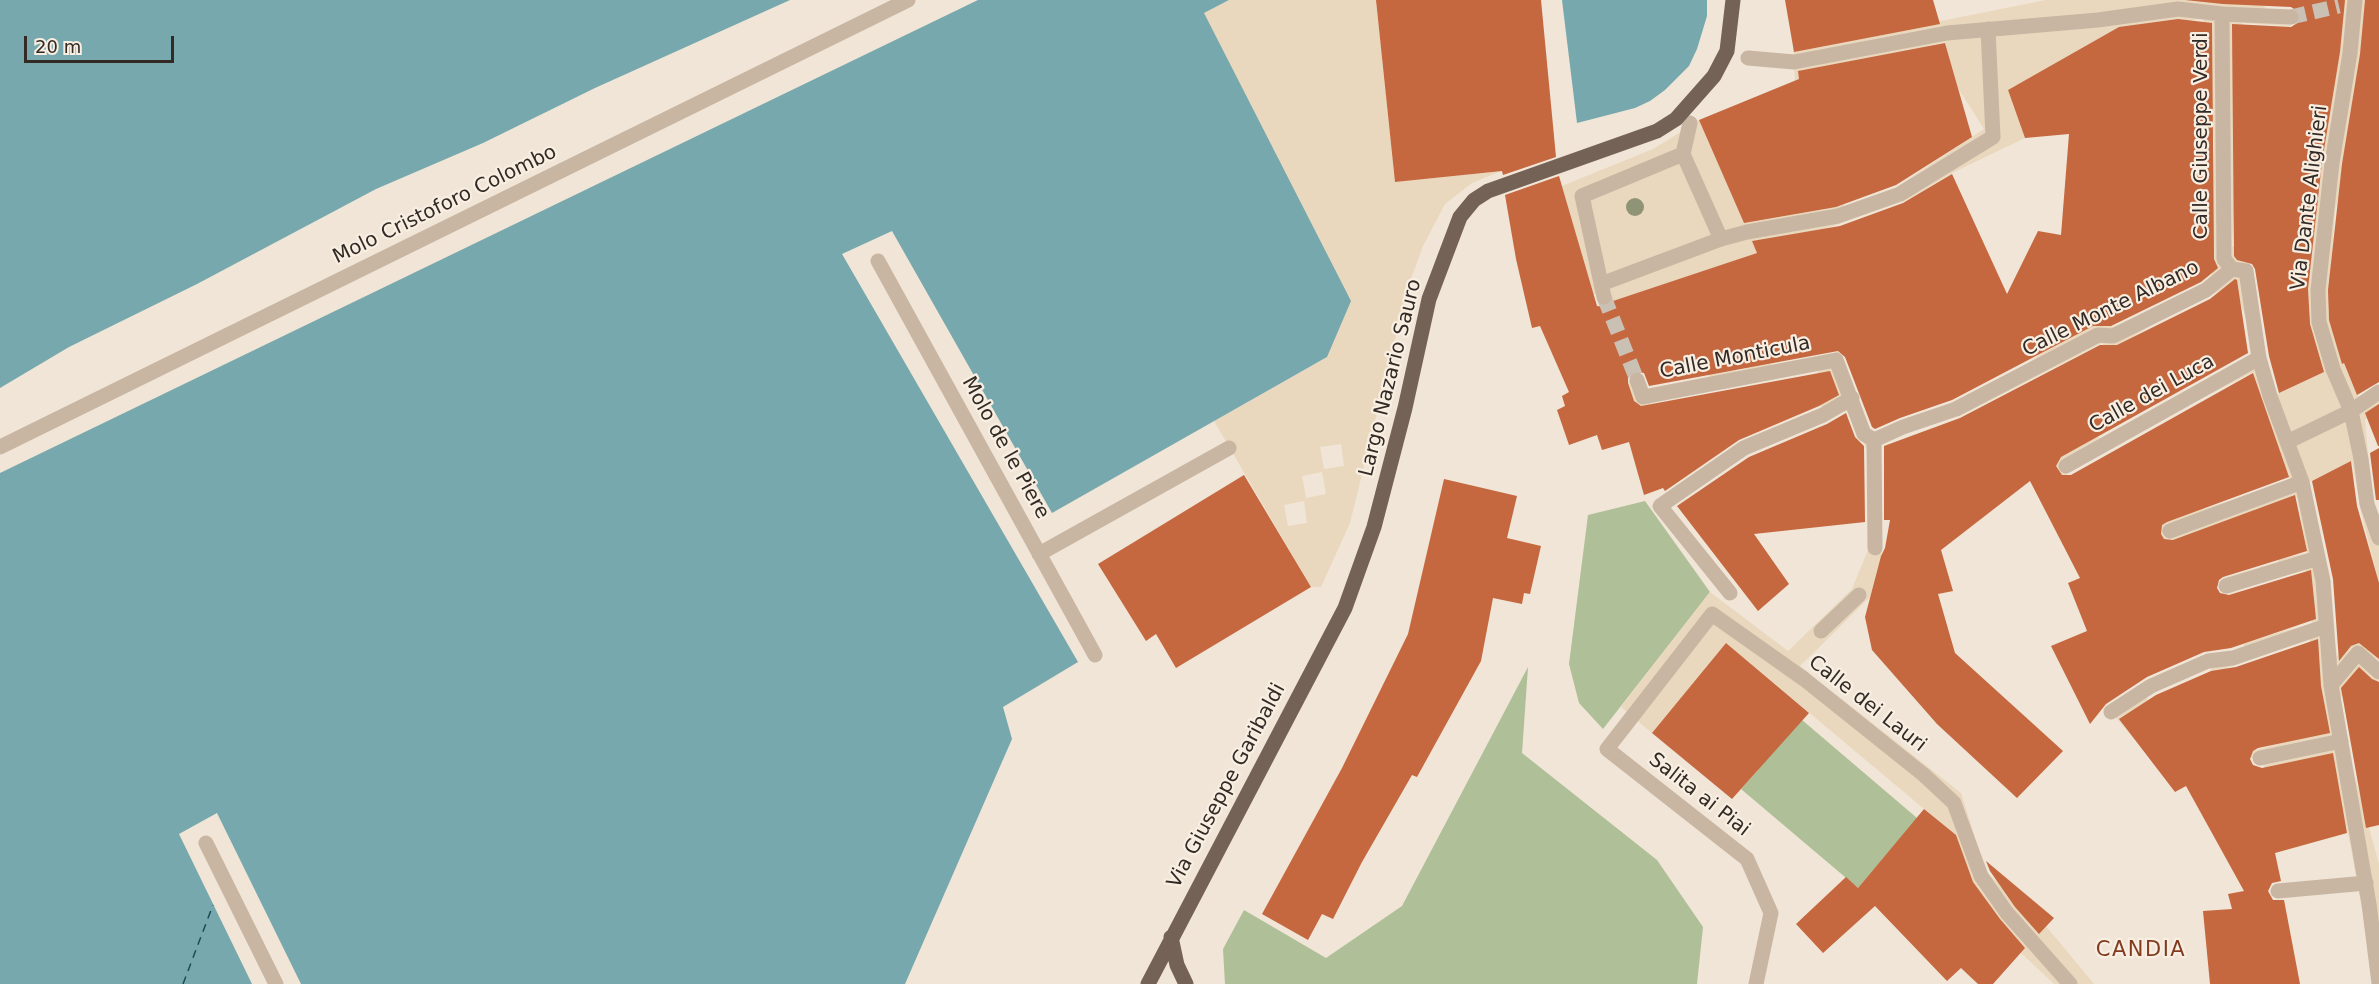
<!DOCTYPE html>
<style>
body{margin:0}
#map{position:relative;width:2379px;height:984px;overflow:hidden;background:#f0e5d6;font-family:"DejaVu Sans",sans-serif}
canvas{display:block}
.scale{position:absolute;left:24px;top:36px;width:150px;height:27px;box-sizing:border-box;border:3px solid #332a25;border-top:0;padding-left:8px;font-size:18px;line-height:21px;white-space:nowrap;color:#332a25;-webkit-text-stroke:4px #f8efe2;paint-order:stroke}
</style>
<div id="map">
<canvas width="2379" height="984"></canvas>
<div class="scale">20 m</div>
</div>
<script>
const ctx = document.querySelector('canvas').getContext('2d');
ctx.lineJoin = 'round';
function paint(path, color) {
  ctx.fillStyle = color;
  ctx.fill(path, 'evenodd');
}
function toPath(rows) {
  const path = new Path2D();
  for (const r of rows) {
    path.moveTo(r[0], r[1]);
    for (let i = 2; i < r.length; i += 2) path.lineTo(r[i], r[i + 1]);
  }
  return path;
}
function strokePath(path, color, width, dash) {
  ctx.strokeStyle = color;
  ctx.lineWidth = width;
  ctx.lineCap = dash ? 'butt' : 'round';
  ctx.setLineDash(dash || []);
  ctx.stroke(path);
}
function label(font, color, halo, rows, align = 'center') {
  ctx.font = font + ' "DejaVu Sans",sans-serif';
  ctx.lineWidth = 4.5;
  ctx.setLineDash([]);
  ctx.textBaseline = 'middle';
  ctx.strokeStyle = halo;
  ctx.fillStyle = color;
  for (const [text, x, y, turn = 0] of rows) {
    ctx.save();
    ctx.translate(x, y);
    ctx.rotate((+turn || 0) * Math.PI / 180);
    ctx.textAlign = isNaN(turn) ? turn : align;
    if (halo) ctx.strokeText(text, 0, 0);
    ctx.fillText(text, 0, 0);
    ctx.restore();
  }
}
paint(toPath([
 [1645,501,1710,592,1603,729,1579,703,1569,664,1588,515],
 [1528,667,1522,753,1657,860,1703,927,1697,984,1225,984,1223,949,1244,910,1326,958,1402,906],
 [1768,691,1917,818,1858,888,1741,789,1758,770]
]), '#afbf97');
paint(toPath([
 [1229,0,1376,0,1395,182,1501,171,1472,183,1445,204,1423,246,1408,287,1350,523,1321,587,1311,587,1214,421,1326,358,1204,13],
 [1341,444,1344,466,1324,469,1320,447],
 [1322,472,1326,494,1306,498,1302,476],
 [1304,501,1307,523,1288,526,1284,505],
 [2046,0,2263,0,2266,11,2291,17,2291,26,2242,23,2241,103,2232,246,2248,248,2262,347,2277,394,2324,372,2306,326,2306,251,2338,0,2368,0,2342,182,2335,211,2328,312,2344,364,2358,397,2379,385,2379,408,2365,420,2372,500,2379,515,2379,583,2361,512,2352,461,2309,482,2320,542,2330,577,2331,617,2337,656,2366,636,2379,654,2379,693,2337,697,2352,766,2379,864,2379,984,2371,957,2348,833,2328,756,2266,772,2260,758,2250,758,2249,752,2328,730,2309,637,2226,668,2222,702,2209,664,2146,692,2154,728,2135,740,2106,706,2161,679,2244,648,2244,644,2283,631,2312,624,2306,570,2264,580,2229,594,2223,578,2278,562,2278,559,2307,553,2297,497,2255,509,2256,518,2163,555,2141,508,2191,483,2204,509,2290,482,2253,372,2160,420,2058,479,2049,456,2093,426,2100,440,2256,352,2235,284,2172,313,2109,351,2102,343,1960,416,1912,429,1879,447,1881,555,1870,597,1800,666,1961,793,1986,872,2046,926,2094,984,2054,984,2019,951,1967,887,1954,834,1726,643,1652,733,1621,707,1710,592,1788,651,1852,589,1868,550,1869,455,1850,411,1844,412,1843,408,1822,414,1817,368,1659,401,1637,408,1624,382,1641,379,1644,390,1709,377,1706,366,1731,356,1736,371,1752,367,1765,347,1771,365,1824,357,1841,350,1861,417,1870,433,1941,408,2022,367,2079,329,2095,315,2113,327,2191,293,2212,275,2211,226,2214,141,2203,19,2134,27,2110,50,2063,59,2008,90,2025,138,1952,173,1907,200,1685,278,1613,301,1593,294,1562,186,1653,149,1684,130,1690,123,1699,120,1738,209,1828,159,1845,207,1895,188,1984,129,1958,88,1945,42,1805,76,1795,81,1793,45,1921,25]
]), '#e9d8bd');
paint(toPath([
 [0,0,859,0,0,425],
 [978,0,1229,0,1204,13,1351,301,1327,357,1052,513,892,231,842,254,1078,662,1003,707,1012,739,905,984,301,984,217,813,179,834,252,984,0,984,0,473],
 [1562,0,1707,0,1707,16,1697,49,1689,66,1665,90,1650,101,1635,108,1577,123]
]), '#76a8ad');
paint(toPath([
 [790,0,862,0,0,428,0,388,69,347,197,284,376,189,483,143,595,88],
 [778,94,0,471,0,470],
 [216,816,299,984,216,817,183,835,254,984,180,834]
]), '#f0e5d6');
strokePath(toPath([
 [183,984,213,905]
]), '#1b4d54', 1.5, [8, 6]);
paint(toPath([
 [1376,0,1541,0,1556,157,1503,175,1502,171,1395,182],
 [1785,0,1933,0,1940,24,1794,52],
 [2185,0,2345,0,2340,52,2322,162,2308,289,2310,324,2324,372,2279,393,2269,356,2255,269,2252,264,2237,260,2234,256,2232,24,2291,27,2299,22,2300,13,2291,7,2223,4],
 [2365,0,2379,0,2379,382,2357,395,2344,363,2342,364,2329,320,2328,290,2342,164,2360,54],
 [2178,19,2212,23,2214,259,2218,268,2201,282,2111,326,2093,326,1952,400,1900,418,1875,429,1872,427,1845,357,1838,351,1649,386,1644,373,1633,371,1628,378,1628,383,1634,401,1641,406,1830,371,1839,395,1819,406,1739,440,1665,491,1663,488,1644,495,1629,442,1602,450,1597,435,1569,445,1557,410,1565,406,1562,396,1569,392,1540,326,1532,328,1516,259,1505,195,1559,176,1597,306,1605,307,1613,301,1757,253,1752,241,1840,226,1903,203,1952,174,2007,294,2038,231,2061,235,2069,134,2025,138,2008,90,2119,27],
 [1945,43,1972,137,1896,185,1836,207,1744,223,1699,120,1799,79,1798,71],
 [2235,279,2237,280,2248,353,2061,457,2056,466,2062,475,2071,475,2253,373,2289,477,2167,522,2162,525,2161,534,2164,539,2173,540,2295,495,2307,551,2223,577,2219,580,2217,588,2220,593,2229,595,2311,570,2316,619,2231,648,2204,652,2147,677,2106,704,2090,724,2051,646,2087,631,2068,583,2080,578,2030,481,1941,550,1953,591,1938,594,1955,653,2063,751,2017,798,1937,724,1872,650,1865,617,1881,556,1885,548,1890,520,1884,520,1884,446,1960,418,2100,345,2117,345,2210,299],
 [2379,404,2379,446,2378,446,2365,413],
 [1846,413,1855,437,1864,446,1865,522,1754,534,1789,584,1758,611,1677,506,1749,457,1827,424],
 [2379,448,2379,500,2376,500,2370,453],
 [2351,461,2357,506,2379,583,2379,659,2359,643,2351,646,2339,661,2333,579,2312,481],
 [1244,475,1311,587,1176,668,1156,634,1146,641,1098,564],
 [1444,479,1517,496,1507,538,1541,546,1530,594,1524,593,1522,604,1493,598,1481,661,1417,777,1412,775,1362,862,1333,919,1322,914,1308,940,1262,914,1342,768,1408,634],
 [2318,639,2321,686,2330,733,2258,748,2253,751,2250,759,2253,765,2262,768,2333,753,2347,833,2275,853,2281,881,2272,883,2268,891,2273,900,2284,900,2300,984,2210,984,2203,911,2232,909,2228,894,2244,891,2186,786,2175,792,2119,719,2156,695,2211,671,2236,667],
 [1726,643,1809,713,1732,799,1652,733],
 [2359,667,2372,679,2379,682,2379,825,2366,828,2341,688],
 [1924,809,1956,835,1973,882,2000,919,2025,948,1993,984,1978,984,1961,968,1947,981,1875,906,1823,953,1796,924,1846,877,1858,888],
 [1986,861,2054,918,2039,934,2015,907,1990,871]
]), '#c5673f');
strokePath(toPath([
 [2291,17,2339,6],
 [1604,297,1637,380]
]), '#cac0b3', 15, [15, 8]);
strokePath(toPath([
 [2355,0,2350,53,2332,163,2318,290,2319,322,2333,369,2351,411,2361,459,2367,504,2379,538],
 [2222,14,2224,259,2232,269,2246,271,2259,358,2270,396,2302,482,2323,581,2331,685,2369,904,2379,983],
 [1748,58,1794,62,1947,33,2098,20,2178,9,2222,14,2291,17],
 [1690,123,1683,154,1721,239],
 [878,261,1095,655],
 [1601,284,1721,239,1747,232,1838,216,1900,194,1993,137,1988,29],
 [1604,297,1582,196,1683,154],
 [1637,380,1643,397,1836,360,1864,434,1874,440,1875,548],
 [1874,440,1903,427,1956,409,2098,335,2113,336,2206,290,2232,269],
 [2287,442,2351,411,2379,392],
 [0,447,908,0],
 [2066,466,2259,358],
 [2170,531,2302,482],
 [1039,554,1229,448],
 [2226,586,2318,558],
 [1730,593,1660,506,1744,448,1823,415,1852,398],
 [1821,631,1859,595],
 [2331,685,2358,653,2379,672],
 [2111,712,2151,686,2208,661,2233,658,2326,626],
 [2260,758,2341,741],
 [206,843,276,984],
 [2278,891,2366,883],
 [1756,984,1771,913,1747,859,1607,749,1712,614,1804,679,1924,775,1954,803,1981,876,2007,913,2070,984]
]), '#c8b6a3', 15);
strokePath(toPath([
 [1171,937,1177,965,1186,984],
 [1148,984,1345,608,1374,527,1405,408,1429,299,1460,217,1474,200,1488,191,1657,131,1676,119,1714,76,1727,51,1733,0]
]), '#756256', 15);
ctx.fillStyle = '#8f9477';
for (const [x, y] of [
 [1635,207]
]) {
  ctx.beginPath();
  ctx.arc(x, y, 9, 0, 2 * Math.PI);
  ctx.fill();
}
label('20px', '#332a25', '#f8efe2', [
 ["Calle Giuseppe Verdi",2202,136,-90],
 ["Via Dante Alighieri",2310,198,-83],
 ["Molo Cristoforo Colombo",445,205,-26],
 ["Calle Monte Albano",2111,309,-26],
 ["Calle Monticula",1735,358,-11],
 ["Largo Nazario Sauro",1391,378,-76],
 ["Calle dei Luca",2152,394,-29],
 ["Molo de le Piere",1005,448,61],
 ["Calle dei Lauri",1867,704,38],
 ["Via Giuseppe Garibaldi",1227,786,-62],
 ["Salita ai Piai",1699,795,38]
]);
ctx.letterSpacing = '1.5px';
label('21px', '#813b1f', '#f8efe2', [
 ["CANDIA",2141,951]
]);
ctx.letterSpacing = '0px';
</script>
